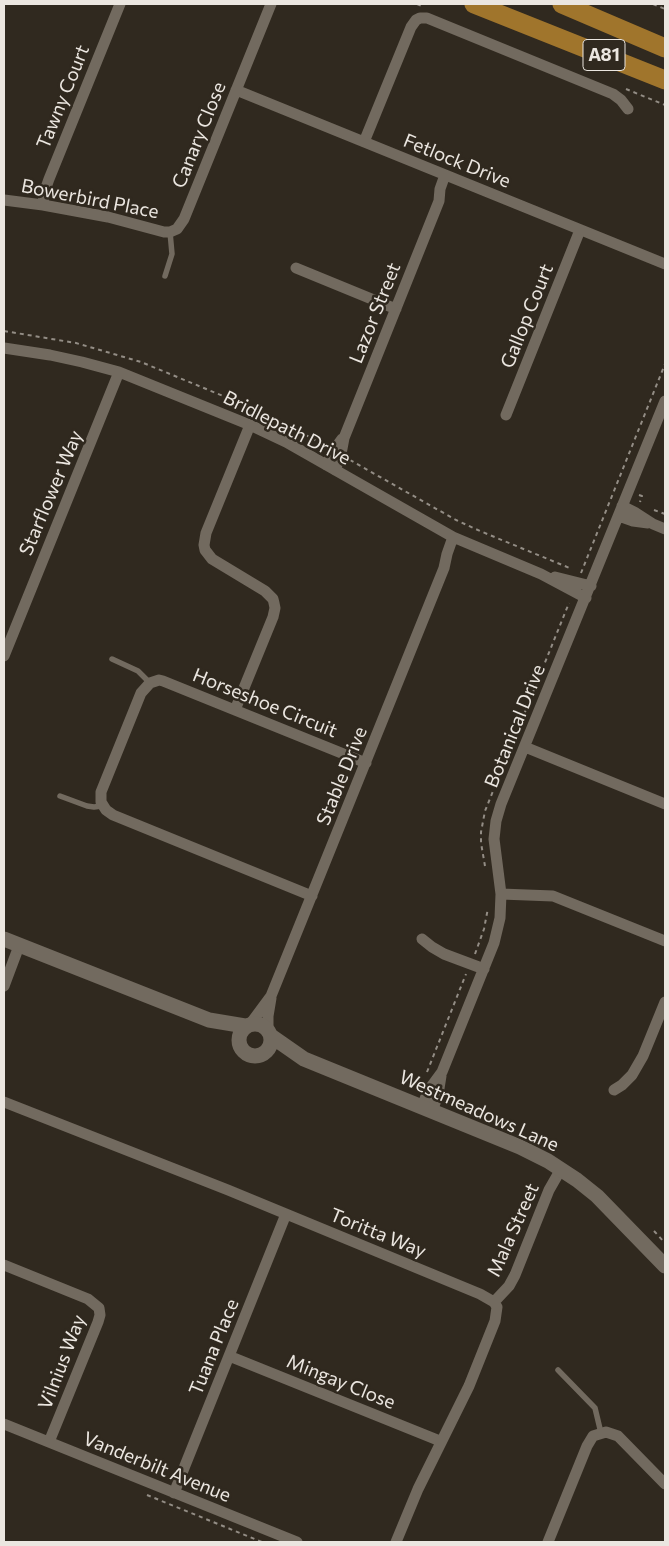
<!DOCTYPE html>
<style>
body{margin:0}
#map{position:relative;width:669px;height:1546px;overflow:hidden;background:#30291f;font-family:Commissioner,sans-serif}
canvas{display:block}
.frame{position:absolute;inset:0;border:5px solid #ebe6e0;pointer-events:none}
</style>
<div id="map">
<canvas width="669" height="1546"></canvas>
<div class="frame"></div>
</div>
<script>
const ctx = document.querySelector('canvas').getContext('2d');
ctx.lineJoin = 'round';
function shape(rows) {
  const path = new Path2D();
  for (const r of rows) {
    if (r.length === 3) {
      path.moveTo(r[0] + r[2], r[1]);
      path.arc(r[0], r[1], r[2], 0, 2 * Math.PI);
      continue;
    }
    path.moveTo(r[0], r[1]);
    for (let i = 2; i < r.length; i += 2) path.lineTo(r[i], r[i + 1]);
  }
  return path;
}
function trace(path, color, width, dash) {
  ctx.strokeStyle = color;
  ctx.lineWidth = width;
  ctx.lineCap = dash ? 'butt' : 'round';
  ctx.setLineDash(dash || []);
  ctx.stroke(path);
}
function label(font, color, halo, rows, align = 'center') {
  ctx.font = font + ' Commissioner,sans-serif';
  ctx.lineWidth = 5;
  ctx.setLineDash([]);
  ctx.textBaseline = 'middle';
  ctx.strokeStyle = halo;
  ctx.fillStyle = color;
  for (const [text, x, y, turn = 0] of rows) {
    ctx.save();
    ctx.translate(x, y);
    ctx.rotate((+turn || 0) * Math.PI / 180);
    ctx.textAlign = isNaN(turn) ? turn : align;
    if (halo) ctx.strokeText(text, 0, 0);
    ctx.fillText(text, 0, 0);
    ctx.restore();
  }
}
const path = shape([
 [417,4,422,6],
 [653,4,665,9],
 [626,89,665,105],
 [4,331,76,343,141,362,269,415,324,445],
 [350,460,456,520,480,531,572,569],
 [639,495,642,496,640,502],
 [654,510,665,514],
 [581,573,665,364],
 [485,866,481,843,481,832,485,811,569,603],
 [475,954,484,929,488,908],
 [427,1072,466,974],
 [654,1231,665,1243],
 [147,1495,262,1542]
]);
const service = shape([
 [165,276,172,254,170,232],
 [112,659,138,671,150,683],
 [60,796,87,806,94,807,102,806],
 [558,1370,595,1408,601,1433]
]);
const minor = shape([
 [236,90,665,264],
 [364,142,411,27,416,20,420,18,427,18,613,94,621,100,628,109],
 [4,200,43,205,108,217,164,232,170,232,177,229,184,219,271,4],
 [43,205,44,193,49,179,120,4],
 [296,268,396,309],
 [4,348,50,355,82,362,119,372,250,425,286,442,453,537,541,574,586,598],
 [506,415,580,230],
 [326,465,334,450,342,439],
 [335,470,341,454,344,438,439,201,440,189,445,175],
 [622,506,636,513,653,524,665,529],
 [619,516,633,521,648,523],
 [555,577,591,586],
 [4,656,119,372],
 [235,710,273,617,275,608,274,603,273,599,265,591,212,559,205,550,204,545,206,533,250,425],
 [525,747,665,804],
 [501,894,553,896,665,941],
 [312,896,113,815,106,810,101,802,101,792,141,693,150,683,159,680,163,681,366,763],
 [422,939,432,947,444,954,484,969],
 [4,986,19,946],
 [251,1023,271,996,444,568,447,554,453,537],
 [268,1030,268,1016,271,998],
 [614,1090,622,1085,632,1075,643,1056,665,1002],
 [4,1102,228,1190,480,1294,494,1302,497,1307,495,1321,469,1386,418,1489,396,1542],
 [422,1107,428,1091,442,1072,494,943,500,918,501,894,494,839,496,821,501,804,665,401],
 [432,1111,438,1095,441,1076],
 [4,1265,88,1299,99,1308,100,1315,98,1322,49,1442],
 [494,1302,509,1286,515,1275,549,1190,561,1169],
 [229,1356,440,1441],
 [4,1424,297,1542],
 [174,1493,286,1214],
 [548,1542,587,1446,593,1436,606,1432,618,1436,665,1484]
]);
const tertiary = shape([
 [4,939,209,1020,245,1026],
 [255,1040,16],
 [271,1036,304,1059,520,1147,548,1161,577,1180,597,1196,665,1266]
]);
const trunk = shape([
 [474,4,665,80],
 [562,4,665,48]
]);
const shields = [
 [604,55,42]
];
const shieldNames = [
 ["A81",604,55]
];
const streetNames = [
 ["Tawny Court",63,97,-68],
 ["Canary Close",199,135,-68],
 ["Fetlock Drive",457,161,22],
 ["Bowerbird Place",90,199,11],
 ["Lazor Street",375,313,-68],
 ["Gallop Court",527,316,-68],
 ["Bridlepath Drive",287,428,27],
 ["Starflower Way",51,493,-67],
 ["Horseshoe Circuit",265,703,22],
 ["Botanical Drive",515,726,-68],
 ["Stable Drive",342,776,-68],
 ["Westmeadows Lane",479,1111,24],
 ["Mala Street",513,1230,-66],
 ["Toritta Way",378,1233,22],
 ["Tuana Place",214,1347,-68],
 ["Vilnius Way",62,1362,-69],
 ["Mingay Close",341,1382,22],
 ["Vanderbilt Avenue",157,1467,22]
];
trace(path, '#938d85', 2, [4, 4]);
trace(service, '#726a5f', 5.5);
trace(minor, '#726a5f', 11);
trace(tertiary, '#726a5f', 15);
trace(trunk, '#a0752c', 19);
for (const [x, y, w] of shields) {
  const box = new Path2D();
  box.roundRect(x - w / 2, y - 15.5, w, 31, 4);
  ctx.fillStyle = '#30291f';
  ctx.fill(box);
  trace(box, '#ebe6e0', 1);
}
label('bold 18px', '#ebe6e0', null, shieldNames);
label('19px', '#ebe6e0', '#30291f', streetNames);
</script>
